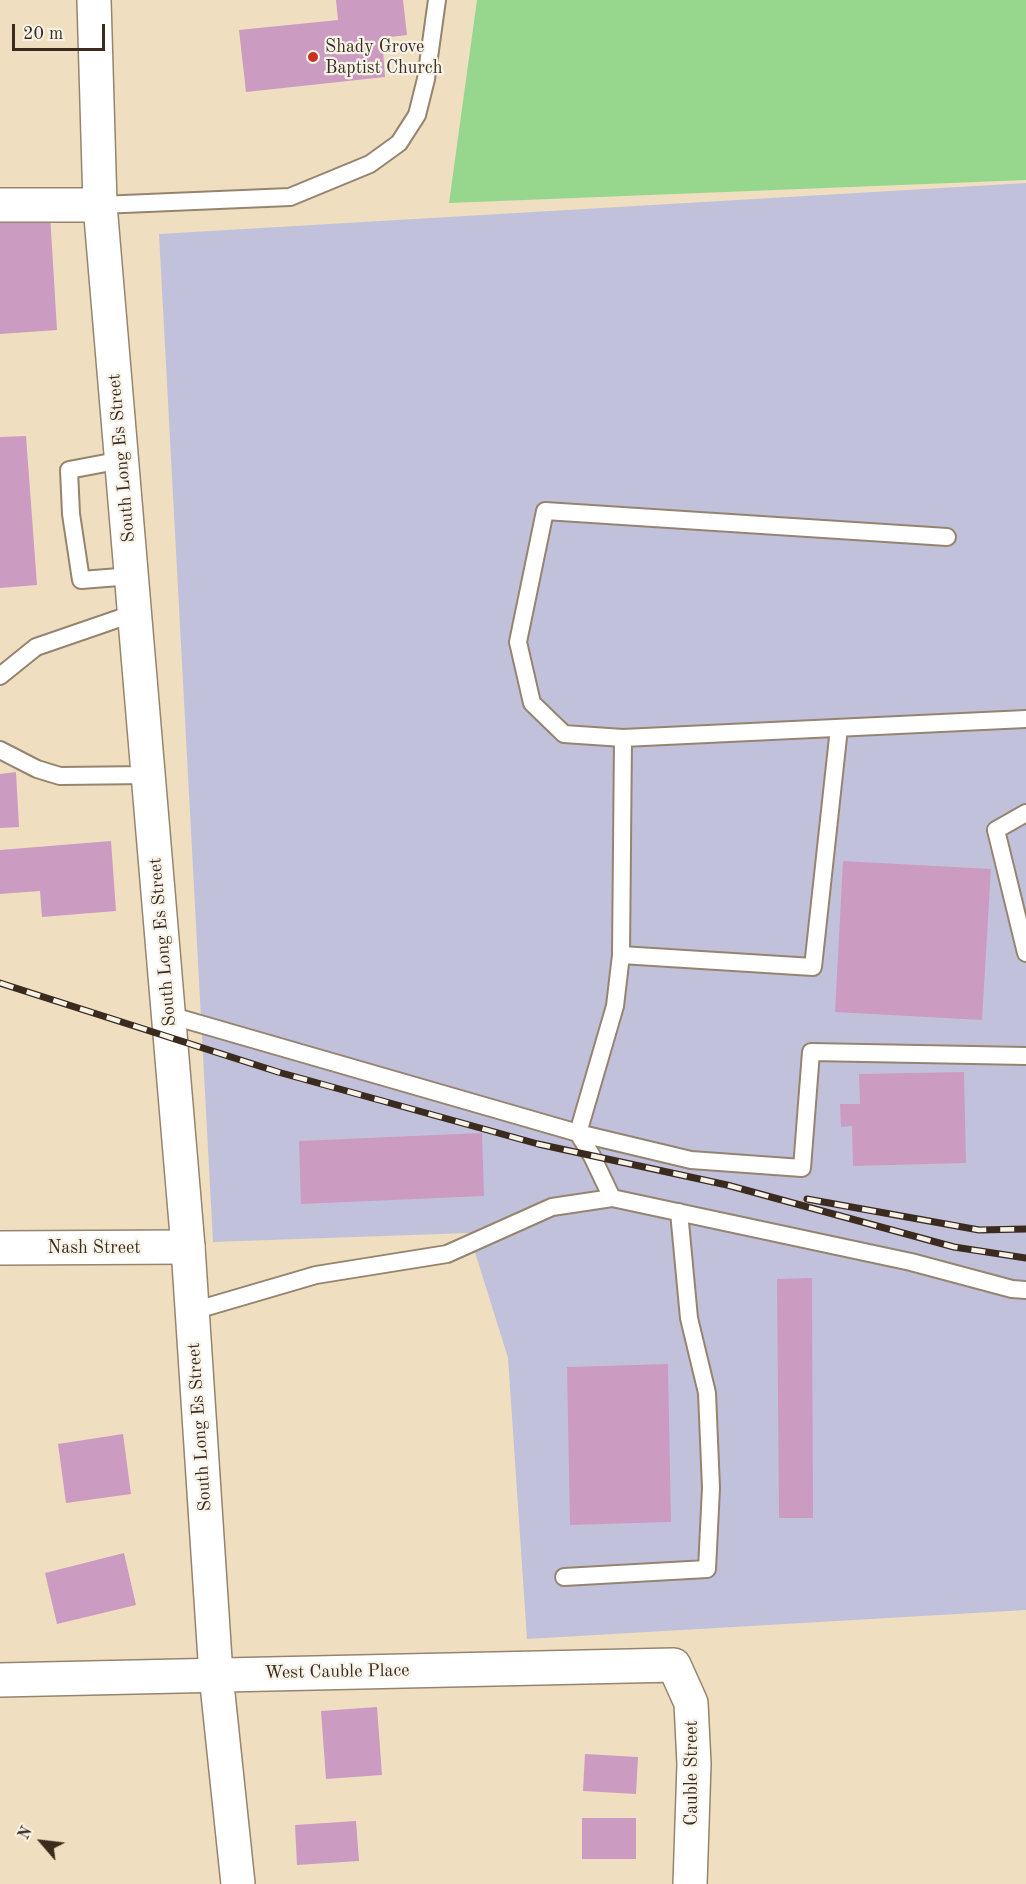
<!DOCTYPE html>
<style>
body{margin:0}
#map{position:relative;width:1026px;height:1884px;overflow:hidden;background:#efdfc0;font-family:"Old Standard TT",serif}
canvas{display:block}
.north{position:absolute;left:12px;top:1812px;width:60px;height:60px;-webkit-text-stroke:4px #f7f3e8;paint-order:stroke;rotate:298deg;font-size:16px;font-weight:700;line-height:24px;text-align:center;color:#3b2a1e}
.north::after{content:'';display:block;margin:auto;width:21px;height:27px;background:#3b2a1e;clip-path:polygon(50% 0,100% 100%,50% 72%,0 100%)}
.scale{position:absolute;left:12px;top:24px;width:93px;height:27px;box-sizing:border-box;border:3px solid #3b2a1e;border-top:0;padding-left:8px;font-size:18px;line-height:21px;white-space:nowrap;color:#3b2a1e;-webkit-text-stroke:4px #f7f3e8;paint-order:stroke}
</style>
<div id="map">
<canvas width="1026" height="1884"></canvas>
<div class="north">N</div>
<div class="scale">20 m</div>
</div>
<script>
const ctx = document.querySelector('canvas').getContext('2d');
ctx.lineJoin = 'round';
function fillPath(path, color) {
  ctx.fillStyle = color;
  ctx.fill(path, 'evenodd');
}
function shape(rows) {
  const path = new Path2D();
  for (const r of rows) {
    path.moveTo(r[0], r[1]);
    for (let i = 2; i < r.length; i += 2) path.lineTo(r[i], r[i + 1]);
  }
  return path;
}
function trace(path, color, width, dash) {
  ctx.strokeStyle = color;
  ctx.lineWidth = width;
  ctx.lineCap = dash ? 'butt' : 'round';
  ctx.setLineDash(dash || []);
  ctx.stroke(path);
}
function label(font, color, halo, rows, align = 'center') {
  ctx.font = font + ' "Old Standard TT",serif';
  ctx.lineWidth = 4.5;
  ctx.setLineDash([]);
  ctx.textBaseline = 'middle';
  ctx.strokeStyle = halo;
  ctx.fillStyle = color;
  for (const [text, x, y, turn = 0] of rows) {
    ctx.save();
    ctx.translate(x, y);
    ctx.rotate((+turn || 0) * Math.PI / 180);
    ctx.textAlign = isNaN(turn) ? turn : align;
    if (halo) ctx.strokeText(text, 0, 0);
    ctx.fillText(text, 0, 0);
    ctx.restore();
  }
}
const industrial = shape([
 [1026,183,1026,1610,527,1639,508,1358,469,1233,213,1242,159,234]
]);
const green = shape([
 [477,0,1026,0,1026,180,449,203]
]);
const building = shape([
 [336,0,403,0,407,35,382,38,385,77,246,92,239,30,338,20],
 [50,214,57,330,0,334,0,218],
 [26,436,37,585,0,588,0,437],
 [16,772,19,827,0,828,0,774],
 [111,841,116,911,42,917,40,891,0,894,0,850],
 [843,861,991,869,982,1020,835,1012],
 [964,1072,966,1163,853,1166,852,1126,841,1127,840,1104,860,1104,859,1074],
 [482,1133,484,1196,301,1204,299,1141],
 [812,1278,813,1518,779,1518,777,1279],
 [668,1364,671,1522,570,1525,567,1367],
 [123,1434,131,1494,66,1503,58,1444],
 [124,1553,136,1605,57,1624,45,1573],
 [377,1707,382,1775,326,1779,321,1711],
 [585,1754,638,1757,636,1794,583,1791],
 [582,1818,636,1818,636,1859,582,1859],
 [356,1821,359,1861,297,1865,295,1825]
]);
const lane = shape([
 [100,205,290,197,370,164,399,143,417,115,426,79,437,0],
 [122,460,69,470,71,514,81,580,132,576],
 [0,676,36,647,135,613],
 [1026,719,623,738,621,955,615,1006,578,1133,691,1160,802,1168,811,1052,1026,1056],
 [623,738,564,734,532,703,518,642,545,511,947,537],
 [0,750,37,769,60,776,148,775],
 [1026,813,996,830,1026,953],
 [621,955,813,967,839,728],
 [169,1015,578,1133,592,1156,612,1198],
 [193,1311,316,1275,447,1254,552,1207,612,1198,911,1262,1012,1289,1026,1290],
 [564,1577,707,1569,711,1488,707,1393,689,1318,679,1212]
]);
const street = shape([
 [0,205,100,205],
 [0,1248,188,1247],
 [0,1680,674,1665,691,1703,694,1764,690,1884]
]);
const secondary = shape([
 [94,0,100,205,188,1247,216,1675,238,1884]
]);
const rail = shape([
 [0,983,278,1072,538,1144,727,1185,954,1247,1026,1258],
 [807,1199,979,1230,1026,1229]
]);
const markers = [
 [313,57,6,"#c8321e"]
];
const poiNames = [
 ["Shady Grove",325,47],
 ["Baptist Church",325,68]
];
const streetNames = [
 ["South Long Es Street",122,458,-95],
 ["South Long Es Street",163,942,-95],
 ["Nash Street",94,1248],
 ["South Long Es Street",200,1427,-94],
 ["West Cauble Place",337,1672,-1],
 ["Cauble Street",692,1773,-90]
];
fillPath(industrial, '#c2c1dc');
fillPath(green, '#96d78d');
fillPath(building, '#cc9bc1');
trace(lane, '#95846f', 20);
trace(street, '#95846f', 36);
trace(secondary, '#95846f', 36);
trace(lane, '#fff', 16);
trace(street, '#fff', 33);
trace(secondary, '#fff', 33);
trace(rail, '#3b2a1e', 7);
trace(rail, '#f7f3e8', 4.5, [14]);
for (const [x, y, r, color] of markers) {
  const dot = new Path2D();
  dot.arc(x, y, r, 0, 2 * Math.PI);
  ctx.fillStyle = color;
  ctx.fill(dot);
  trace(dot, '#f7f3e8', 2);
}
label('18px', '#3b2a1e', '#f7f3e8', poiNames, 'left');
label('18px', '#3b2a1e', '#f7f3e8', streetNames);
</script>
